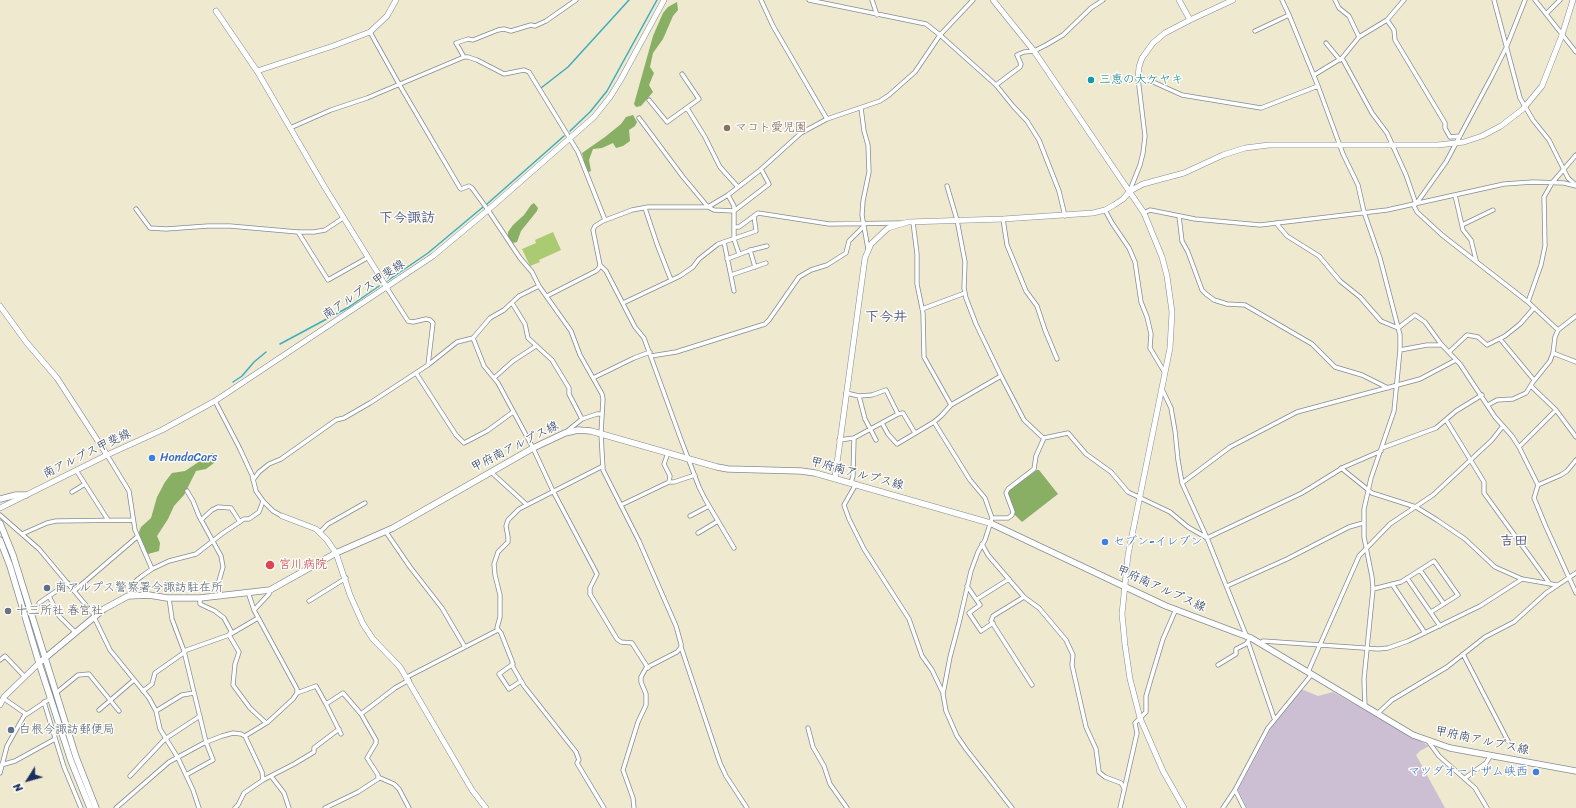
<!DOCTYPE html>
<meta charset="utf-8">
<style>
body{margin:0}
#map{position:relative;width:1576px;height:808px;overflow:hidden;background:#eee9cf;font-family:Sriracha,sans-serif}
canvas{display:block}
.north{position:absolute;left:8px;top:760px;width:40px;height:40px;-webkit-text-stroke:3px #fdfcf7;paint-order:stroke;rotate:233deg;font-size:11px;font-weight:700;line-height:16px;text-align:center;color:#1b2f5e}
.north::after{content:'';display:block;margin:auto;width:14px;height:18px;background:#1b2f5e;clip-path:polygon(50% 0,100% 100%,50% 72%,0 100%)}
</style>
<div id="map">
<canvas width="1576" height="808"></canvas>
<div class="north">N</div>
</div>
<script>
const ctx = document.querySelector('canvas').getContext('2d');
ctx.lineJoin = 'round';
function fillPath(path, color) {
  ctx.fillStyle = color;
  ctx.fill(path, 'evenodd');
}
function shape(rows) {
  const path = new Path2D();
  for (const r of rows) {
    path.moveTo(r[0], r[1]);
    for (let i = 2; i < r.length; i += 2) path.lineTo(r[i], r[i + 1]);
  }
  return path;
}
function trace(path, color, width, dash) {
  ctx.strokeStyle = color;
  ctx.lineWidth = width;
  ctx.lineCap = dash ? 'butt' : 'round';
  ctx.setLineDash(dash || []);
  ctx.stroke(path);
}
function label(font, color, halo, rows, align = 'center') {
  ctx.font = font + ' Sriracha,"Klee One",sans-serif';
  ctx.lineWidth = 3;
  ctx.setLineDash([]);
  ctx.textBaseline = 'middle';
  ctx.strokeStyle = halo;
  ctx.fillStyle = color;
  for (const [text, x, y, turn = 0] of rows) {
    ctx.save();
    ctx.translate(x, y);
    ctx.rotate((+turn || 0) * Math.PI / 180);
    ctx.textAlign = isNaN(turn) ? turn : align;
    if (halo) ctx.strokeText(text, 0, 0);
    ctx.fillText(text, 0, 0);
    ctx.restore();
  }
}
const industrial = shape([
 [1301,689,1318,696,1333,692,1429,746,1420,751,1416,755,1445,808,1247,808,1238,790,1275,721]
]);
const green = shape([
 [553,232,561,250,539,260,540,262,530,266,522,249,536,243,535,240]
]);
const forest = shape([
 [677,2,678,10,673,16,663,39,653,53,650,67,654,73,649,85,653,92,641,106,636,107,634,104,653,36,663,13,668,7],
 [633,115,637,122,635,126,629,130,630,141,623,146,616,148,613,143,602,148,593,149,589,160,591,171,589,172,586,170,582,153,605,137,621,124,626,117],
 [534,203,538,208,537,211,521,231,517,242,513,243,508,237,508,232,513,225,524,215,531,205],
 [212,453,216,455,214,463,206,469,196,471,184,495,174,506,168,519,157,536,160,543,159,551,148,554,140,540,139,532,141,527,151,518,157,497,165,482,172,473,185,471],
 [1037,470,1039,470,1058,494,1022,522,1014,514,1007,495,1010,489]
]);
const stream = shape([
 [541,88,568,67,629,0],
 [570,131,590,112,607,91,657,0],
 [487,204,564,136],
 [387,281,428,253,483,207],
 [280,344,349,307,379,286],
 [233,382,242,376,254,362,266,352]
]);
const street = shape([
 [761,0,773,26,827,119],
 [809,0,926,24,940,35,996,85,1013,106,1027,121,1039,140,1059,191,1065,216],
 [872,0,877,15],
 [1282,0,1289,15,1318,86,1343,154,1358,185,1364,212,1380,258,1400,335,1400,350,1394,411,1371,478,1364,509,1364,537,1372,577,1373,589,1364,679,1365,707],
 [1335,0,1339,8,1349,16,1359,37],
 [1494,0,1520,98,1533,120,1549,140,1568,178,1576,185],
 [1535,0,1576,52],
 [1546,14,1560,0],
 [1387,20,1394,30,1395,40,1445,123,1445,128,1450,137,1460,136],
 [1255,31,1289,15],
 [370,32,399,84,460,188,461,189,469,186,472,188,488,210,520,258,532,272,539,286,571,331,580,355,602,394,603,399,601,433,603,470,639,541,676,626,681,644,681,647,677,652,646,668,641,677,641,682,646,694,646,705,638,722,623,770,633,798,634,808],
 [1326,43,1340,60],
 [464,57,456,43,468,39,473,40,498,30,504,29,511,31,531,25,535,26,546,21,576,0],
 [1342,58,1372,113,1387,133,1406,175,1416,204],
 [1314,75,1342,58,1359,37,1387,20,1404,0],
 [996,85,1020,67,1021,64,1017,55,1024,52,1034,51,1046,45,1063,35,1091,8,1103,0],
 [649,100,667,122,699,99,682,74],
 [687,108,705,137,720,167,738,187],
 [861,108,864,131,868,145,869,172,863,201,862,215,868,249],
 [639,118,683,177,708,207,714,210,734,211,769,184,761,169],
 [290,128,331,110,367,98,464,57,468,57,477,60,504,74,524,70,529,72,578,152,605,220],
 [947,186,957,220,965,262,964,288,966,298,976,324,1001,376,1024,420,1042,437,1044,438,1068,433,1086,454,1111,472,1128,492,1170,512,1188,527,1207,538,1302,493,1344,467,1381,451],
 [1130,190,1140,165,1143,153,1145,136,1138,78,1151,81,1182,95,1261,108,1318,86],
 [728,195,734,206,734,239,739,254],
 [1455,195,1463,230,1471,240,1476,260],
 [1413,204,1417,212,1442,235,1528,302,1558,330],
 [1416,204,1446,162,1492,76,1506,48,1525,0],
 [645,208,657,244,671,280],
 [136,209,150,228,166,229,208,226,230,226,298,232,314,232,325,230,343,218],
 [1105,210,1112,223,1129,248,1135,262,1141,302,1147,317,1151,334,1150,348,1165,373],
 [1144,213,1150,210,1195,219,1260,225,1387,210,1504,184,1533,182,1564,183,1576,186],
 [1179,216,1182,241,1188,252,1202,290,1206,294,1214,300,1227,304,1245,305,1312,344,1335,367,1362,375,1388,388],
 [1003,219,1007,245,1026,291,1037,306,1045,330,1057,359],
 [913,222,917,254,917,284,923,313,924,357,951,405],
 [1276,223,1287,236,1319,256,1340,281,1360,297,1381,321,1398,328,1415,315,1425,322,1441,344,1460,364,1495,417,1512,436,1519,447,1538,485],
 [1462,225,1493,210],
 [734,227,739,227,758,213,829,224,901,223],
 [298,232,328,280,367,258],
 [724,242,734,291],
 [750,250,755,267],
 [727,259,751,250,767,246],
 [600,265,606,271,635,327,644,338,680,437,699,487,705,499,734,548],
 [731,275,766,263],
 [387,288,408,321,413,322,426,319,430,320,433,323,428,365],
 [547,296,596,271,599,268,600,265,593,230,595,226,603,221,632,210,648,207,708,207,728,195,759,171,801,133,827,119,880,101,889,95,915,72,940,35,973,0],
 [1528,302,1541,265,1545,246,1544,197,1552,183,1576,155],
 [512,303,525,324,528,338,552,360,569,388,569,394,582,419],
 [623,303,680,276,693,267,699,259,718,244,756,231,754,216],
 [922,309,965,293],
 [473,338,484,366,498,383,533,448,553,491,597,574,590,588,590,594,617,639,621,642,632,643,648,668],
 [1500,339,1534,380],
 [1400,350,1427,345,1442,345],
 [1449,352,1467,335,1478,337,1487,345,1505,336,1520,324,1534,308],
 [1553,353,1576,362],
 [651,356,676,352,765,324,769,320,799,277,811,270,827,265,846,253,849,241,864,226],
 [416,373,456,435,464,443,487,431,513,412],
 [494,378,513,361,536,346],
 [593,378,634,358,650,352],
 [1531,386,1556,410,1576,437],
 [1162,389,1171,408,1175,431,1178,460,1182,483,1207,538,1246,635],
 [846,393,859,396,872,395,886,390,898,414],
 [859,396,865,419,876,440],
 [215,401,240,449,252,475,256,491,263,501,273,511,282,516],
 [1488,405,1497,400,1513,399,1526,393,1533,382,1550,361,1553,353,1555,337,1558,330,1576,316],
 [1446,420,1484,482,1484,493,1550,584],
 [934,422,970,480,985,498,992,518],
 [882,423,888,434,897,444,934,422,941,416,951,405,1001,376],
 [566,432,582,419,597,414,602,414],
 [839,440,854,438,898,414,903,413,915,433],
 [1519,447,1556,410],
 [1382,448,1436,428,1456,411,1482,395],
 [668,453,664,464,670,476,669,482],
 [107,455,129,491,135,530,152,569],
 [1576,460,1567,471,1561,475,1538,485,1534,498,1546,527,1576,593],
 [603,466,519,509,508,520,506,526,508,537,508,542,498,552,494,564,495,575,500,595,500,617,497,628,501,633,512,661,513,667,524,686,576,752,579,760,577,763,604,808],
 [1341,468,1372,493,1416,507,1437,520,1465,539,1495,567,1522,579,1557,585],
 [76,470,108,520],
 [491,472,526,504],
 [253,480,259,472,269,464,281,459,336,420,344,418,370,403,428,365,457,342,473,338,490,318,504,310,519,296,539,286],
 [851,483,853,476,854,438],
 [1182,483,1230,447,1297,412,1420,379,1456,360],
 [856,484,844,505,849,519,864,549,909,619,922,656,932,670,943,693],
 [187,491,193,501,199,516,221,556,223,567,219,581,220,596],
 [72,492,85,484],
 [621,505,669,482,674,482,695,475],
 [0,515,39,549,95,616],
 [690,516,709,506],
 [201,520,212,510,218,507,231,508,240,522],
 [320,532,328,524,365,503],
 [386,532,410,567,442,608,465,647],
 [698,533,718,521],
 [22,534,47,523,56,521,133,520],
 [982,544,988,555,1024,597,1039,608,1066,640,1073,655,1072,665,1086,727,1096,749,1099,772,1105,777,1121,783,1124,788],
 [1420,570,1444,604],
 [1407,578,1440,626],
 [1392,584,1425,633],
 [967,586,980,605,969,613,981,631,993,623],
 [1227,586,1287,559,1349,527,1363,523],
 [1373,589,1401,582,1434,561,1458,595,1431,612],
 [74,591,137,537],
 [49,596,59,616,75,632],
 [130,596,132,584,142,576,152,569,169,561,196,554,223,533,244,519,249,519,259,512,263,501],
 [1024,597,993,616,991,621,1032,685],
 [169,598,172,619,184,651,206,742,213,760,186,775],
 [200,598,200,604,215,611,224,618,231,631,229,635,239,652,235,664,233,685,250,708,266,723],
 [977,599,1009,579],
 [309,601,346,578],
 [39,603,68,583],
 [254,610,269,594,270,590],
 [94,617,110,650,149,698,156,711,160,729,178,758,193,790,199,808],
 [1248,642,1274,718],
 [1261,643,1263,641,1378,649,1388,648,1408,641,1480,606,1522,579],
 [681,647,720,763,726,776,747,808],
 [184,651,229,635,258,618],
 [1463,654,1508,741],
 [0,660,5,656,25,677],
 [513,664,499,674,509,689,521,681],
 [1218,665,1236,654,1236,649,1246,644,1249,640],
 [1308,672,1359,556,1390,524,1433,495,1492,440,1503,426],
 [407,677,498,630],
 [143,691,152,684,155,673,185,652],
 [56,693,78,675,89,674,119,711],
 [297,693,316,686,326,704,343,693,361,714,376,740,376,743,367,758,378,775,378,779,358,792,325,808],
 [3,698,26,714],
 [44,702,64,767,81,808],
 [326,704,341,734],
 [99,710,134,680],
 [156,711,182,695,194,693],
 [361,714,395,688,409,680],
 [1377,714,1392,700,1447,667,1485,637,1514,622,1546,593,1576,573],
 [808,728,813,747,824,766,830,784,847,808],
 [245,736,262,772,263,780],
 [1428,741,1439,756,1475,788,1487,808],
 [1,765,15,761,55,739],
 [0,773,7,746,24,716,51,698],
 [130,776,165,739,200,716],
 [271,776,284,793,289,808],
 [378,777,394,784,399,789,409,808],
 [1465,778,1486,763,1491,755],
 [1235,790,1244,808],
 [116,808,169,762,204,743,222,736,233,733,241,734,245,736,268,722,293,699,297,693,297,689,254,610,248,592],
 [235,808,238,805,244,793,263,780,294,764,314,752,314,748,339,729],
 [1012,808,966,749,957,736,946,711,943,694,950,657,959,623,971,571,978,552,985,540,992,518,1008,518,1012,515,1013,512,1006,493,1008,489,1034,469,1036,456,1044,438],
 [1120,808,1137,733,1135,723,1146,712,1146,696,1153,672,1163,639,1176,609],
 [1223,808,1235,790,1268,728,1312,674]
]);
const secondary = shape([
 [993,0,1034,51,1144,213,1162,257,1167,276,1172,312,1170,348,1128,555,1122,614,1125,645,1130,679,1140,718,1163,771,1184,808],
 [1179,0,1190,20],
 [216,11,257,71,324,186,387,288],
 [257,71,333,46,370,32,387,16,396,0],
 [1138,78,1139,67,1142,58,1153,43,1165,33,1190,20,1233,0],
 [0,306,27,343,57,378,107,455],
 [835,478,865,258,871,244,888,228,908,222,1003,219,1093,213,1105,210,1114,205,1123,199,1130,191,1143,184,1184,173,1223,155,1245,148,1269,145,1438,145,1464,142,1482,136,1501,126,1523,109,1542,86,1562,35,1573,0],
 [0,508,107,455,162,430,215,401,433,256,488,210,594,117,610,97,620,81,664,0],
 [282,516,316,529,327,540,336,553,350,595,363,624,373,639,400,667,472,790,486,808],
 [0,705,4,697,39,663]
]);
const primary = shape([
 [0,499,16,495,26,495],
 [0,523,13,555,76,757,96,808],
 [0,540,10,566,39,663,71,761,90,808],
 [39,663,104,609,128,596,149,595,167,598,200,598,270,590,336,553,393,528,533,448,565,433,578,430,591,431,717,467,728,469,801,471,815,473,990,523,1166,606,1251,638,1413,735,1450,748,1576,771]
]);
const markers = [
 [1091,80,4,"#0f9aa8"],
 [727,128,4,"#8d6e63"],
 [152,458,4,"#3f7fe0"],
 [1105,542,4,"#3f7fe0"],
 [270,565,5,"#e0444e"],
 [47,588,4,"#5c6f8a"],
 [8,611,4,"#6b7280"],
 [11,730,4,"#5c6f8a"],
 [1536,772,4,"#3f7fe0"]
];
const cultureNames = [
 ["三恵の大ケヤキ",1099,80]
];
const educationNames = [
 ["マコト愛児園",735,128]
];
const streetNames = [
 ["南アルプス甲斐線",364,290,-34],
 ["甲府南アルプス線",515,447,-27],
 ["南アルプス甲斐線",87,454,-26],
 ["甲府南アルプス線",857,474,15],
 ["甲府南アルプス線",1161,589,24],
 ["甲府南アルプス線",1482,741,12]
];
const shopNames = [
 ["HondaCars",160,458],
 ["セブン-イレブン",1113,542],
 ["マツダオートザム峡西",1528,772,"right"]
];
const healthNames = [
 ["宮川病院",279,565]
];
const serviceNames = [
 ["南アルプス警察署今諏訪駐在所",55,588],
 ["白根今諏訪郵便局",19,730]
];
const worshipNames = [
 ["十三所社 春宮社",16,611]
];
const quarterNames = [
 ["下今諏訪",407,218],
 ["下今井",886,317],
 ["吉田",1514,541]
];
fillPath(industrial, '#ccbfd4');
fillPath(green, '#abcb72');
fillPath(forest, '#88af64');
trace(stream, '#3fadbd', 1.5);
trace(street, '#848c96', 5);
trace(secondary, '#848c96', 6);
trace(primary, '#848c96', 7);
trace(street, '#fff', 3.5);
trace(secondary, '#fff', 5);
trace(primary, '#fff', 5.5);
for (const [x, y, r, color] of markers) {
  const dot = new Path2D();
  dot.arc(x, y, r, 0, 2 * Math.PI);
  ctx.fillStyle = color;
  ctx.fill(dot);
  trace(dot, '#fdfcf7', 1.5);
}
label('12px', '#0d838f', '#fdfcf7', cultureNames, 'left');
label('12px', '#785e54', '#fdfcf7', educationNames, 'left');
label('12px', '#1b2f5e', '#fdfcf7', streetNames);
label('12px', '#366cbe', '#fdfcf7', shopNames, 'left');
label('12px', '#be3a42', '#fdfcf7', healthNames, 'left');
label('12px', '#4e5e75', '#fdfcf7', serviceNames, 'left');
label('12px', '#5b616d', '#fdfcf7', worshipNames, 'left');
label('bold 14px', '#4f5a87', '#fdfcf7', quarterNames);
</script>
